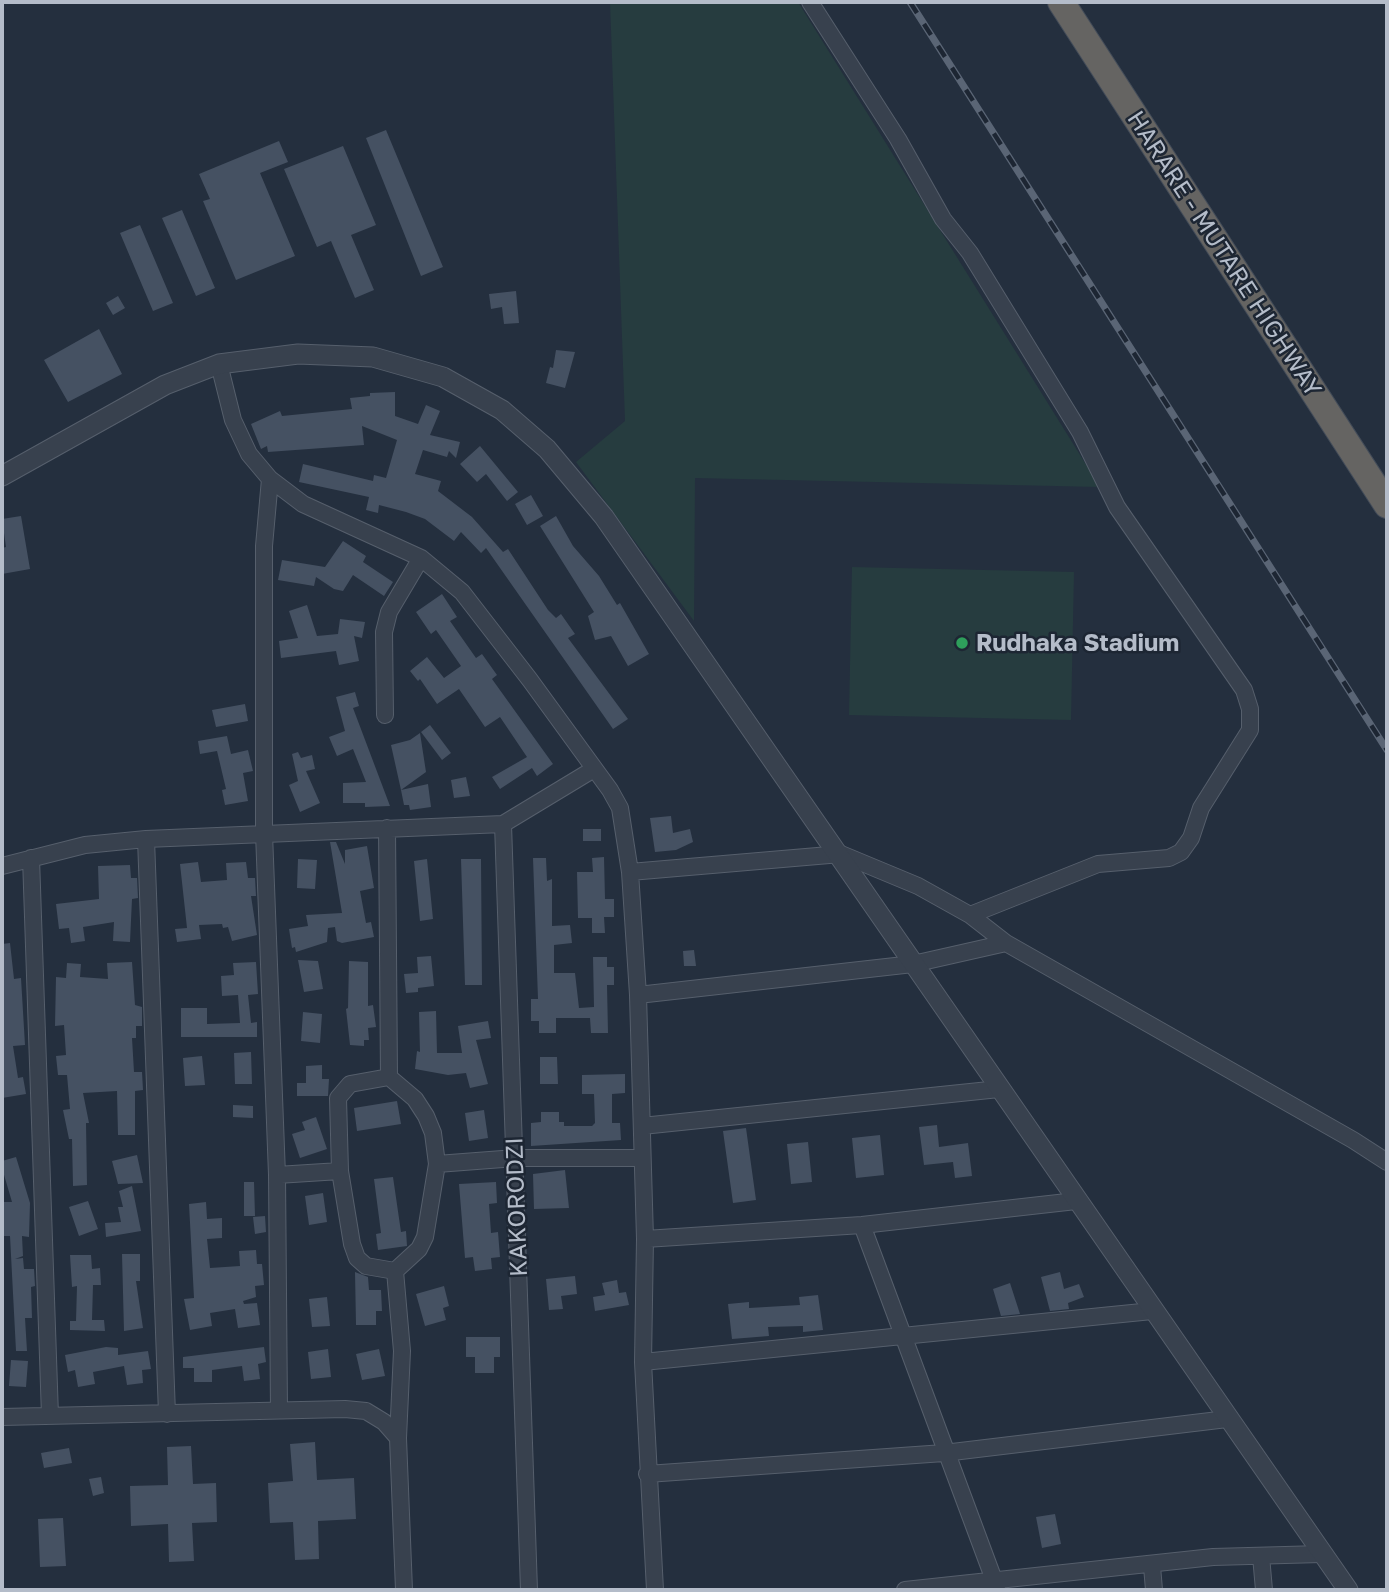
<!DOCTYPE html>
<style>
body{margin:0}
#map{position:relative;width:1389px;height:1592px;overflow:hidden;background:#242f3e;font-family:"Golos Text",sans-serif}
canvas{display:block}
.frame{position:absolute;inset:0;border:4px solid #b4bcc9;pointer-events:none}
</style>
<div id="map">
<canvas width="1389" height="1592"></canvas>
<div class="frame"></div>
</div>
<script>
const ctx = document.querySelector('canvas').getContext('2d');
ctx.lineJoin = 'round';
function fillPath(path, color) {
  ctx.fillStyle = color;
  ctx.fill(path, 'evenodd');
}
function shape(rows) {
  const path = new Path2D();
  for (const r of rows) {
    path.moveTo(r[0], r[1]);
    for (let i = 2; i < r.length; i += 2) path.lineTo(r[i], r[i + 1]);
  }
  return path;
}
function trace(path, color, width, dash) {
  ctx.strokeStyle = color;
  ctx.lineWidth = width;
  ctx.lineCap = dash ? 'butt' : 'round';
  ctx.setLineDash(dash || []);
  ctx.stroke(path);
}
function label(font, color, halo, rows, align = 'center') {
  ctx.font = font + ' "Golos Text",sans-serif';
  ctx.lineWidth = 5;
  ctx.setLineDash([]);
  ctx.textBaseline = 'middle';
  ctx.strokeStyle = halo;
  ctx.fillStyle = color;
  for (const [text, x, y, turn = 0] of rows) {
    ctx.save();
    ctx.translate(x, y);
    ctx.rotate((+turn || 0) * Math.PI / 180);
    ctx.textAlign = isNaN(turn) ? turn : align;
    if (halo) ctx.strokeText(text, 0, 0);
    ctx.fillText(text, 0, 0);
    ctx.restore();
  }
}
const green = shape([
 [610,2,798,2,1100,487,695,478,694,621,576,462,625,421],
 [852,567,1074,572,1071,720,849,715]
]);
const building = shape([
 [386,130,443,267,421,276,366,138],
 [279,141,288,162,260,173,295,256,236,280,203,201,210,199,199,174],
 [343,146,376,225,351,235,374,290,355,298,331,241,317,247,284,169],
 [182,210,215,288,196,296,162,218],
 [140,225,173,303,153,311,120,233],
 [516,291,519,323,504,324,502,307,491,309,489,294],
 [118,296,125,308,113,315,106,303],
 [99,329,122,374,68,402,44,360],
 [556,350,575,352,565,388,546,383,550,367,553,368],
 [395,392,395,416,418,424,426,405,440,411,430,435,460,442,456,458,449,451,447,457,423,450,415,474,441,481,438,491,472,517,503,552,508,549,548,610,556,618,561,614,575,634,568,638,628,719,613,729,486,548,481,553,461,532,454,541,425,519,406,512,379,505,378,513,366,510,369,497,299,482,303,464,373,481,374,475,386,478,397,440,362,426,364,445,268,452,267,446,261,449,251,424,280,411,282,416,352,409,350,398,370,396,370,393],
 [480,446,518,492,507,501,486,474,477,482,460,464],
 [531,495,543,516,527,525,515,504],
 [21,516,30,569,2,574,2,548,6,547,2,519],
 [556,516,573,546,599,576,617,605,620,603,649,654,628,666,611,636,595,640,588,616,594,612,540,526],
 [343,541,366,556,363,562,393,582,384,596,353,575,343,591,334,589,316,577,314,586,278,580,282,560,325,567],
 [442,594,457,617,450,621,476,658,482,654,497,675,492,679,553,764,537,776,532,768,500,789,492,777,527,757,500,717,485,727,459,689,437,704,420,679,418,681,410,671,427,657,444,678,461,666,436,630,431,634,416,612],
 [307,605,317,636,338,634,340,619,365,622,362,638,354,636,359,661,339,665,336,651,281,658,279,641,298,638,289,611],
 [355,692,359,706,353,708,390,806,365,807,365,803,343,803,343,783,366,782,353,749,337,756,329,737,345,731,336,697],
 [245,704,248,721,216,727,212,710],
 [430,725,451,753,442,760,421,732],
 [420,733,426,772,401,790,391,745,410,740],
 [227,736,231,754,248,750,253,771,243,773,248,801,225,805,222,790,226,789,217,751,200,754,198,741],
 [298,752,301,758,312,755,315,769,306,771,320,803,300,812,289,785,298,781,292,754],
 [466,777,470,796,454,798,451,780],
 [428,784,431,807,410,810,409,805,404,805,401,790],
 [671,816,673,833,690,829,693,842,676,850,655,852,650,818],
 [583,829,601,829,601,841,583,841],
 [330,842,336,842,345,864,345,850,367,846,374,888,360,891,366,923,371,922,374,937,342,943,337,941,335,927,328,928,327,942,296,952,295,947,292,948,289,929,308,926,306,915,342,913],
 [604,857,605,899,614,899,614,917,604,917,605,933,592,933,592,918,578,918,577,872,593,872,592,858],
 [533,858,546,858,547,881,552,879,552,926,570,925,572,943,554,945,554,973,575,973,579,1008,594,1007,593,957,607,957,607,967,614,967,614,985,607,985,608,1033,591,1033,590,1018,556,1018,556,1033,539,1033,539,1021,531,1021,531,999,538,999],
 [298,859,317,860,315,889,297,888],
 [427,859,433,919,420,921,414,861],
 [461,859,481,859,482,985,465,985],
 [198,862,201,882,227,880,226,863,246,862,248,878,255,878,256,896,251,896,257,935,232,941,228,927,223,928,222,924,199,925,201,939,177,942,175,929,187,928,180,864],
 [130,865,131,878,137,878,138,898,132,899,130,942,113,941,114,922,83,927,85,941,71,943,69,928,59,929,56,904,99,899,98,866],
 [10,943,14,979,21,978,25,1045,13,1046,18,1078,23,1077,26,1094,2,1098,2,944],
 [694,950,696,966,684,966,683,951],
 [431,956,434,986,418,988,418,992,406,993,404,974,418,973,417,957],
 [298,960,318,961,323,989,304,992],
 [349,961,368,962,368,1006,373,1005,376,1027,368,1028,369,1040,364,1040,364,1046,350,1045,346,1009,348,1008],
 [132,962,135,1005,142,1007,142,1026,136,1026,136,1038,132,1038,134,1072,142,1072,143,1090,135,1091,135,1135,118,1135,117,1091,83,1093,89,1123,86,1123,87,1185,73,1186,72,1139,69,1139,63,1110,70,1109,67,1075,58,1075,56,1056,66,1055,64,1025,55,1026,56,977,66,978,67,963,81,964,80,977,108,979,107,963],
 [256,962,258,994,248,995,251,1023,257,1022,257,1037,181,1037,181,1008,207,1008,207,1024,240,1023,238,995,222,996,221,976,234,975,233,963],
 [436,1011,437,1053,462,1053,458,1026,488,1021,491,1038,476,1040,488,1084,470,1088,466,1073,448,1075,415,1069,417,1051,420,1052,419,1012],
 [303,1012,322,1014,320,1043,301,1041],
 [251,1052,252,1084,235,1084,234,1053],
 [202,1056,205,1085,185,1086,183,1058],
 [540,1057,557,1057,558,1084,540,1084],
 [322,1065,322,1079,329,1079,328,1096,297,1096,297,1083,306,1083,306,1066],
 [625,1074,625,1093,612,1094,612,1123,620,1123,621,1140,531,1146,531,1123,541,1122,541,1112,559,1112,559,1122,564,1122,564,1126,592,1126,595,1123,594,1094,582,1094,582,1075],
 [397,1101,401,1124,357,1131,354,1108],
 [233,1105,253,1106,253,1118,233,1117],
 [484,1110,488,1138,469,1141,465,1113],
 [316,1117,327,1149,300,1158,292,1134,305,1130,302,1122],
 [937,1125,939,1147,968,1143,972,1176,955,1178,953,1162,924,1165,919,1127],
 [746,1128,756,1200,733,1203,723,1131],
 [880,1135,884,1175,856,1178,852,1138],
 [808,1142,812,1182,791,1184,787,1144],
 [137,1155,143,1183,118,1184,112,1161],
 [16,1157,30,1203,29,1237,22,1236,23,1256,15,1259,23,1258,24,1269,34,1269,35,1286,31,1287,32,1318,25,1318,27,1351,16,1351,10,1236,4,1236,4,1202,12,1202,2,1168,2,1161],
 [565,1170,569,1208,534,1209,533,1174],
 [393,1177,401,1232,406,1231,407,1246,378,1250,376,1234,381,1233,374,1179],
 [244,1182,254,1182,255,1216,244,1216],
 [496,1182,497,1203,489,1204,491,1233,498,1232,500,1257,491,1258,492,1269,475,1271,473,1257,465,1258,459,1184],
 [132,1186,141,1231,106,1237,105,1223,121,1222,118,1207,123,1207,119,1191],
 [323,1193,327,1222,309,1225,305,1196],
 [88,1201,98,1229,79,1236,69,1207],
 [206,1202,207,1219,222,1218,222,1238,207,1239,210,1268,240,1266,239,1251,256,1250,257,1264,262,1264,264,1285,255,1286,256,1297,243,1301,244,1304,257,1303,260,1325,238,1328,235,1309,210,1313,212,1326,190,1330,184,1299,194,1298,189,1204],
 [265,1216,266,1232,255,1234,253,1217],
 [122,1254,140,1254,140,1281,136,1281,143,1328,124,1331],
 [70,1255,91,1255,92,1269,100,1268,101,1285,93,1285,92,1320,104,1320,105,1331,70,1330,70,1321,76,1321,77,1286,72,1287],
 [355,1272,368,1277,369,1290,381,1290,382,1311,376,1311,376,1325,356,1325],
 [1060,1272,1064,1289,1079,1284,1084,1297,1068,1303,1069,1309,1050,1311,1041,1277],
 [575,1276,577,1294,561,1296,563,1309,549,1310,546,1279],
 [617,1280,619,1293,626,1292,629,1305,595,1311,593,1297,605,1295,602,1283],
 [1010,1283,1020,1314,1001,1316,993,1289],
 [444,1286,449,1306,443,1308,446,1320,425,1326,416,1294],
 [818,1295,823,1330,803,1332,803,1326,768,1327,769,1336,732,1339,728,1304,749,1302,749,1308,800,1305,799,1297],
 [327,1297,330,1326,312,1327,309,1299],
 [466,1337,500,1337,500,1357,494,1357,494,1373,475,1373,475,1357,466,1357],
 [106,1347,118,1348,118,1355,148,1351,151,1369,142,1370,143,1383,127,1385,124,1366,93,1372,95,1384,78,1387,75,1370,68,1372,65,1355],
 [264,1347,266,1362,258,1364,260,1379,244,1381,242,1366,212,1370,212,1382,194,1382,194,1368,183,1368,183,1357],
 [328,1349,331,1377,311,1379,308,1352],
 [379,1349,385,1376,362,1380,356,1354],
 [11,1360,28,1361,26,1387,9,1386],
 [315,1442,317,1480,354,1478,356,1519,318,1521,319,1559,295,1560,293,1522,270,1523,268,1483,293,1481,290,1444],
 [191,1446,193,1484,216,1483,217,1522,192,1523,194,1561,169,1562,168,1524,131,1526,130,1486,168,1485,167,1447],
 [69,1448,72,1463,44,1468,41,1453],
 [101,1477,104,1493,93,1496,89,1479],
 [1055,1514,1061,1544,1042,1548,1036,1517],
 [63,1518,66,1566,40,1567,38,1519]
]);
const minor = shape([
 [810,2,898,139,943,219,970,253,1080,432,1117,507,1244,690,1250,709,1250,730,1201,808,1191,838,1181,852,1169,858,1098,864,970,915],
 [219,364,233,420,249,454,270,479,303,504,421,558,462,592,530,680,610,790,620,808,630,872,638,995,645,1239,643,1362,655,1590],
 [270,479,264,546,264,833,277,1175,279,1410],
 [385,715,384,632,389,612,421,558],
 [503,824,529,1590],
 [387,828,389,1077,350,1084,338,1098,340,1171,352,1244,357,1258,366,1266,395,1271],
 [146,839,167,1414],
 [31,858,50,1416],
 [2,866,85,845,146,839,503,824,594,769],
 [630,872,841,854,918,886,970,915,1006,943],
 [638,995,913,964,1006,943,1353,1140,1387,1162],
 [389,1077,415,1099,426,1116,433,1133,437,1164],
 [642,1126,999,1089],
 [277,1175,340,1171],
 [862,1225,997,1588],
 [645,1239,862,1225,1076,1201],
 [643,1362,1152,1311],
 [2,1417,345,1409,366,1411,384,1422,398,1438,404,1590],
 [398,1438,402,1351,395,1271,419,1249,425,1237,437,1164,516,1158,641,1158],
 [647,1474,944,1453,1227,1419],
 [1261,1556,1264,1590],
 [1152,1566,1154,1590],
 [905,1590,1213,1557,1321,1554]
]);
const tertiary = shape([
 [2,476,165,385,219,364,298,354,373,357,443,377,502,410,547,449,604,517,1348,1590]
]);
const trunk = shape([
 [1061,2,1387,505]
]);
const rail = shape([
 [910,2,1387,750]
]);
const markers = [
 [962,643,7,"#2e9e5b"]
];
const streetNames = [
 ["HARARE - MUTARE HIGHWAY",1224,254,57],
 ["KAKORODZI",517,1207,-92]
];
const poiNames = [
 ["Rudhaka Stadium",976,643]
];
fillPath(green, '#263c3f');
fillPath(building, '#455162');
trace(minor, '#565f6c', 18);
trace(tertiary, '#565f6c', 21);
trace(trunk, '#434c59', 28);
trace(minor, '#38414e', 16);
trace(tertiary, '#38414e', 19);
trace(trunk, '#656462', 26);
trace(rail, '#5a6575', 7);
trace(rail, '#1d2633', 4.5, [13]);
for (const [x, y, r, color] of markers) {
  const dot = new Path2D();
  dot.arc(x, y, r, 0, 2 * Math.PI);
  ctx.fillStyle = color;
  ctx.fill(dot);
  trace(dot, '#1d2633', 2.5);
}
label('24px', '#b4bcc9', '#1d2633', streetNames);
label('bold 24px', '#b4bcc9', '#1d2633', poiNames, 'left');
</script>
